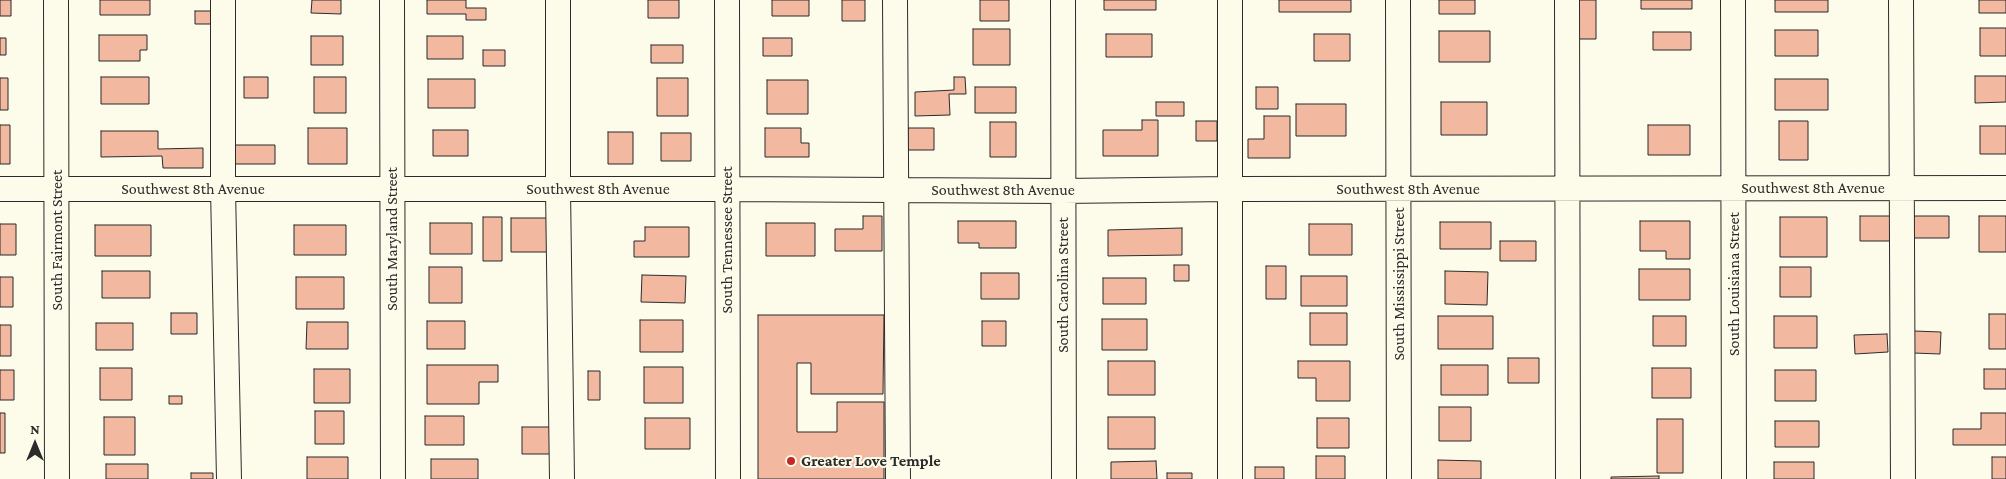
<!DOCTYPE html>
<style>
body{margin:0}
#map{position:relative;width:2006px;height:479px;overflow:hidden;background:#fdfbea;font-family:"Crimson Pro",serif}
canvas{display:block}
.north{position:absolute;left:10px;top:419px;width:50px;height:50px;-webkit-text-stroke:4px #fdfbea;paint-order:stroke;rotate:0deg;font-size:14px;font-weight:700;line-height:20px;text-align:center;color:#2b2b2b}
.north::after{content:'';display:block;margin:auto;width:18px;height:22px;background:#2b2b2b;clip-path:polygon(50% 0,100% 100%,50% 72%,0 100%)}
</style>
<div id="map">
<canvas width="2006" height="479"></canvas>
<div class="north">N</div>
</div>
<script>
const ctx = document.querySelector('canvas').getContext('2d');
ctx.lineJoin = 'round';
function fillPath(path, color) {
  ctx.fillStyle = color;
  ctx.fill(path, 'evenodd');
}
function shape(rows) {
  const path = new Path2D();
  for (const r of rows) {
    path.moveTo(r[0], r[1]);
    for (let i = 2; i < r.length; i += 2) path.lineTo(r[i], r[i + 1]);
  }
  return path;
}
function trace(path, color, width, dash) {
  ctx.strokeStyle = color;
  ctx.lineWidth = width;
  ctx.lineCap = dash ? 'butt' : 'round';
  ctx.setLineDash(dash || []);
  ctx.stroke(path);
}
function label(font, color, halo, rows, align = 'center') {
  ctx.font = font + ' "Crimson Pro",serif';
  ctx.lineWidth = 4;
  ctx.setLineDash([]);
  ctx.textBaseline = 'middle';
  ctx.strokeStyle = halo;
  ctx.fillStyle = color;
  for (const [text, x, y, turn = 0] of rows) {
    ctx.save();
    ctx.translate(x, y);
    ctx.rotate((+turn || 0) * Math.PI / 180);
    ctx.textAlign = isNaN(turn) ? turn : align;
    if (halo) ctx.strokeText(text, 0, 0);
    ctx.fillText(text, 0, 0);
    ctx.restore();
  }
}
const building = shape([
 [0,0,11,0,11,16,0,16,0,0],
 [100,0,150,0,150,15,100,15,100,0],
 [312,0,341,0,341,14,311,13,312,0],
 [427,0,466,0,466,8,486,8,486,20,466,20,466,14,427,14,427,0],
 [648,0,679,0,679,18,648,18,648,0],
 [772,0,809,0,809,16,772,16,772,0],
 [842,0,865,0,865,21,842,21,842,0],
 [980,0,1009,0,1009,21,980,21,980,0],
 [1104,0,1156,0,1156,10,1104,10,1104,0],
 [1279,0,1351,0,1351,12,1279,12,1279,0],
 [1439,0,1475,0,1475,14,1439,14,1439,0],
 [1575,0,1596,0,1596,39,1575,39,1575,0],
 [1641,0,1692,0,1692,9,1641,9,1641,0],
 [1775,0,1828,0,1828,12,1775,12,1775,0],
 [1979,0,2006,0,2006,13,1979,13,1979,0],
 [195,11,213,11,214,24,195,24,195,11],
 [1980,28,2006,28,2006,56,1980,56,1980,28],
 [973,29,1010,29,1010,65,973,65,973,29],
 [1775,30,1818,30,1818,56,1775,56,1775,30],
 [1439,31,1490,31,1490,62,1439,62,1439,31],
 [1653,32,1691,32,1691,50,1653,50,1653,32],
 [1106,34,1152,34,1152,57,1106,57,1106,34],
 [1314,34,1350,34,1350,61,1314,61,1314,34],
 [99,35,147,35,147,50,140,50,140,61,99,61,99,35],
 [311,36,343,36,343,65,311,65,311,36],
 [427,36,463,36,463,59,427,59,427,36],
 [0,38,6,38,6,55,0,55,0,38],
 [763,38,792,38,792,56,763,56,763,38],
 [651,45,683,45,683,63,651,63,651,45],
 [483,50,505,50,505,66,483,66,483,50],
 [1975,76,2006,76,2006,102,1975,103,1975,76],
 [101,77,149,77,149,104,101,104,101,77],
 [244,77,268,77,268,98,244,98,244,77],
 [314,77,346,77,346,113,314,113,314,77],
 [954,77,965,77,966,94,949,94,950,115,915,116,915,92,954,90,954,77],
 [0,78,8,78,8,110,0,110,0,78],
 [657,78,688,78,688,116,657,116,657,78],
 [428,79,475,79,475,108,428,108,428,79],
 [1775,79,1828,79,1828,110,1775,110,1775,79],
 [767,80,808,80,808,114,767,114,767,80],
 [975,87,1016,87,1016,113,975,113,975,87],
 [1256,87,1278,87,1278,109,1256,109,1256,87],
 [1156,102,1184,102,1184,116,1156,116,1156,102],
 [1441,102,1487,102,1487,135,1441,135,1441,102],
 [1296,104,1346,104,1346,136,1296,136,1296,104],
 [1264,116,1290,116,1290,158,1248,158,1248,139,1264,139,1264,116],
 [1142,120,1158,120,1158,156,1103,156,1103,130,1142,130,1142,120],
 [1196,121,1217,121,1217,141,1196,141,1196,121],
 [1779,121,1808,121,1808,160,1779,160,1779,121],
 [990,122,1016,122,1016,157,990,157,990,122],
 [0,125,10,125,10,164,0,164,0,125],
 [1648,125,1690,125,1690,155,1648,155,1648,125],
 [1980,126,2006,126,2006,154,1980,154,1980,126],
 [308,128,347,128,347,164,308,164,308,128],
 [765,128,801,128,801,143,809,143,809,157,765,157,765,128],
 [908,128,934,128,934,150,908,150,908,128],
 [433,130,468,130,468,156,433,156,433,130],
 [101,131,158,131,158,149,203,148,203,168,163,168,162,156,101,157,101,131],
 [608,132,633,132,633,164,608,164,608,132],
 [661,133,691,133,691,161,661,161,661,133],
 [232,145,275,145,275,164,232,164,232,145],
 [863,216,882,216,882,251,835,251,835,229,863,229,863,216],
 [1860,216,1890,216,1890,241,1860,241,1860,216],
 [1910,216,1949,216,1949,238,1910,238,1910,216],
 [1979,216,2006,216,2006,252,1979,252,1979,216],
 [483,217,502,217,502,261,483,261,483,217],
 [1780,217,1827,217,1827,257,1780,257,1780,217],
 [511,218,547,218,547,252,511,252,511,218],
 [958,221,1016,221,1016,248,979,248,979,243,958,243,958,221],
 [1640,221,1690,221,1690,259,1666,259,1666,251,1640,251,1640,221],
 [1440,222,1491,222,1491,249,1440,249,1440,222],
 [430,223,472,223,472,254,430,254,430,223],
 [766,223,815,223,815,256,766,256,766,223],
 [0,224,16,224,16,255,0,255,0,224],
 [1309,224,1352,224,1352,255,1309,255,1309,224],
 [95,225,151,225,151,256,95,256,95,225],
 [294,225,346,225,346,255,294,255,294,225],
 [645,227,689,227,689,257,634,257,634,241,645,241,645,227],
 [1182,228,1182,255,1108,256,1108,230,1182,228],
 [1500,241,1536,241,1536,261,1500,261,1500,241],
 [1174,265,1189,265,1189,281,1174,281,1174,265],
 [1266,266,1286,266,1286,299,1266,299,1266,266],
 [429,267,462,267,462,303,429,303,429,267],
 [1780,267,1811,267,1811,297,1780,297,1780,267],
 [1639,269,1690,269,1690,300,1639,300,1639,269],
 [102,271,150,271,150,298,102,298,102,271],
 [1445,271,1488,272,1487,305,1445,304,1445,271],
 [981,273,1019,273,1019,299,981,299,981,273],
 [642,275,686,276,685,303,641,302,642,275],
 [1301,276,1347,276,1347,306,1301,306,1301,276],
 [0,277,13,277,13,307,0,307,0,277],
 [296,277,344,277,344,309,296,309,296,277],
 [1103,278,1146,278,1146,304,1103,304,1103,278],
 [171,313,197,313,197,334,171,334,171,313],
 [1310,313,1347,313,1347,345,1310,345,1310,313],
 [1989,314,2006,314,2006,349,1989,349,1989,314],
 [758,315,884,315,883,394,811,394,811,363,797,363,797,432,837,432,837,402,884,402,884,479,758,479,758,315],
 [1438,316,1493,316,1493,349,1438,349,1438,316],
 [1653,316,1686,316,1686,346,1653,346,1653,316],
 [1774,316,1817,316,1817,348,1774,348,1774,316],
 [1102,319,1147,319,1147,350,1102,350,1102,319],
 [640,320,683,320,683,352,640,352,640,320],
 [427,321,465,321,465,349,427,349,427,321],
 [982,321,1006,321,1006,346,982,346,982,321],
 [307,322,348,322,348,349,306,349,307,322],
 [96,323,133,323,133,350,96,350,96,323],
 [0,325,11,325,11,356,0,356,0,325],
 [1914,331,1941,332,1940,354,1913,353,1914,331],
 [1887,334,1888,352,1855,354,1854,335,1887,334],
 [1508,358,1539,358,1539,383,1508,383,1508,358],
 [1108,361,1155,361,1155,395,1108,395,1108,361],
 [1298,361,1350,361,1350,401,1316,401,1316,378,1298,378,1298,361],
 [427,365,498,365,498,382,479,382,479,404,427,404,427,365],
 [1441,365,1488,365,1488,395,1441,395,1441,365],
 [644,367,683,367,683,403,644,403,644,367],
 [100,368,132,368,132,400,100,400,100,368],
 [1652,368,1691,368,1691,398,1652,398,1652,368],
 [314,369,350,369,350,403,314,403,314,369],
 [1984,369,2006,369,2006,389,1984,389,1984,369],
 [0,370,14,370,14,400,0,400,0,370],
 [1775,370,1816,370,1816,401,1775,401,1775,370],
 [588,371,600,371,600,400,588,400,588,371],
 [169,396,182,396,182,404,169,404,169,396],
 [1439,407,1471,407,1471,441,1439,441,1439,407],
 [315,411,344,411,344,444,315,444,315,411],
 [0,413,5,413,5,453,0,453,0,413],
 [1981,413,2006,413,2006,445,1953,445,1953,429,1981,429,1981,413],
 [425,416,464,416,464,445,425,445,425,416],
 [104,417,135,417,135,455,104,455,104,417],
 [1108,417,1155,417,1155,449,1108,449,1108,417],
 [645,418,690,418,690,449,645,449,645,418],
 [1317,418,1349,418,1349,448,1317,448,1317,418],
 [1657,419,1683,419,1683,473,1657,473,1657,419],
 [1775,421,1819,421,1819,447,1775,447,1775,421],
 [522,427,550,427,550,454,522,454,522,427],
 [1316,456,1345,456,1345,479,1316,479,1316,456],
 [307,457,348,457,348,479,307,479,307,457],
 [1992,457,2006,457,2006,479,1992,479,1992,457],
 [431,459,478,459,478,479,431,479,431,459],
 [1438,460,1481,461,1481,479,1438,479,1438,460],
 [1156,461,1157,479,1111,479,1111,462,1156,461],
 [1774,462,1814,462,1814,479,1774,479,1774,462],
 [106,464,148,464,148,479,106,479,106,464],
 [1255,467,1284,467,1284,479,1255,479,1255,467],
 [191,473,213,473,213,479,191,479,191,473],
 [1167,473,1192,473,1192,479,1167,479,1167,473],
 [1659,476,1659,479,1611,479,1611,477,1659,476]
]);
const minor = shape([
 [56,0,57,479],
 [223,0,223,189,229,479],
 [392,0,393,479],
 [558,0,558,189,562,479],
 [727,0,728,479],
 [895,0,898,479],
 [1063,0,1064,479],
 [1230,0,1230,479],
 [1398,0,1399,479],
 [1567,0,1568,479],
 [1733,0,1734,479],
 [1901,0,1903,479],
 [0,189,727,189,1062,191,1231,189,2006,188]
]);
const markers = [
 [791,461,5,"#c62828"]
];
const streetNames = [
 ["Southwest 8th Avenue",1813,188],
 ["Southwest 8th Avenue",193,189],
 ["Southwest 8th Avenue",598,189],
 ["Southwest 8th Avenue",1408,189],
 ["Southwest 8th Avenue",1003,190],
 ["South Maryland Street",392,239,-90],
 ["South Fairmont Street",57,240,-90],
 ["South Tennessee Street",727,240,-90],
 ["South Mississippi Street",1399,284,-90],
 ["South Louisiana Street",1734,284,-90],
 ["South Carolina Street",1063,285,-90]
];
const poiNames = [
 ["Greater Love Temple",801,461]
];
fillPath(building, '#f2b8a0');
trace(building, '#2b2b2b', 1);
trace(minor, '#2b2b2b', 26);
trace(minor, '#fdfbea', 24);
for (const [x, y, r, color] of markers) {
  const dot = new Path2D();
  dot.arc(x, y, r, 0, 2 * Math.PI);
  ctx.fillStyle = color;
  ctx.fill(dot);
  trace(dot, '#fdfbea', 2);
}
label('16px', '#2b2b2b', '#fdfbea', streetNames);
label('bold 16px', '#2b2b2b', '#fdfbea', poiNames, 'left');
</script>
